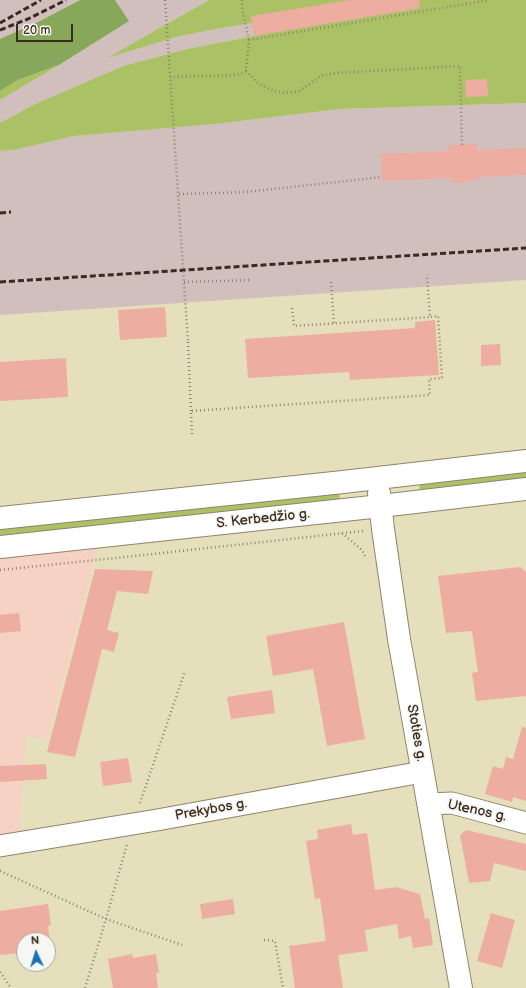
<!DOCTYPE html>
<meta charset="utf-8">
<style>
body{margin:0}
#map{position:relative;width:526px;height:988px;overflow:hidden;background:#e5dfbb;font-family:"Balsamiq Sans",sans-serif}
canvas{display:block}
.north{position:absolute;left:16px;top:932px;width:40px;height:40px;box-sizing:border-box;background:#f6f6f2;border:1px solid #aba49d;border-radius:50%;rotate:356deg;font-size:11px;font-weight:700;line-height:16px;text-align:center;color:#3b2a1e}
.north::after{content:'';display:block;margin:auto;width:14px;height:18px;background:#1f6fb2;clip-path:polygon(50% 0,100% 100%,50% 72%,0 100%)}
.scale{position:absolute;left:16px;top:24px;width:57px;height:18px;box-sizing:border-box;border:2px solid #3b2a1e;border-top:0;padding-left:5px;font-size:12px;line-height:14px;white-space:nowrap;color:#3b2a1e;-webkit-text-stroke:3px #f6f6f2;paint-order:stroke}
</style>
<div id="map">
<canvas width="526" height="988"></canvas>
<div class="north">N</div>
<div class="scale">20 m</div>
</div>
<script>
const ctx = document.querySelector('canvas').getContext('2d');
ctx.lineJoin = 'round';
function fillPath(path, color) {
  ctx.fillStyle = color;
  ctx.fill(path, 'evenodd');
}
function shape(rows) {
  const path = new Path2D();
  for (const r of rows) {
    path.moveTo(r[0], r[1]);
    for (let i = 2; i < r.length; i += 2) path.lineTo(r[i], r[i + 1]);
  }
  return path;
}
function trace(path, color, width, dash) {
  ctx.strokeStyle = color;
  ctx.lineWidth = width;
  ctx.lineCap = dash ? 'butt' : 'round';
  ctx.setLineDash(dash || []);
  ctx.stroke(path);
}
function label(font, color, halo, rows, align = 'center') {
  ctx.font = font + ' "Balsamiq Sans",sans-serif';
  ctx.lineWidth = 3.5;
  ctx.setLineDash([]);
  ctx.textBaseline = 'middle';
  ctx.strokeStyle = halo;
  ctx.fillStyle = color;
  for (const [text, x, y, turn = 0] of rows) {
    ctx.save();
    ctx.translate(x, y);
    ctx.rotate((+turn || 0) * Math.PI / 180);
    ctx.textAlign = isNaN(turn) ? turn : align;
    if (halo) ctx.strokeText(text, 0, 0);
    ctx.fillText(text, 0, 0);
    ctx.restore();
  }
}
const built = shape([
 [98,547,47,739,26,736,19,834,0,837,0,557]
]);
const industrial = shape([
 [0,0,80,0,36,23,0,39],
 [115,0,209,0,109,57,176,37,210,30,252,23,254,36,187,49,123,66,33,105,0,123,0,100,59,65,128,21],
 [526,103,526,280,0,315,0,151,14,150,74,136,215,124,340,109]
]);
const green = shape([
 [209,0,526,0,526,103,340,109,215,124,74,136,14,150,0,151,0,123,33,105,123,66,187,49,254,36,252,23,210,30,176,37,107,58],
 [59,65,0,100,0,91,18,80],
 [526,471,526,480,420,492,419,483],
 [339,491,340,501,0,537,0,528]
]);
const forest = shape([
 [80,0,115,0,129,21,59,65,18,80,0,91,0,39,36,23]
]);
const building = shape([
 [350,0,419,0,420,8,254,36,251,16],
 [487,79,488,96,466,97,465,80],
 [476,144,477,150,526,148,526,175,478,177,478,181,451,183,451,178,382,181,381,154,449,151,449,145],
 [165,307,167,337,120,340,118,310],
 [435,320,439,375,350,380,349,372,248,378,245,339,415,328,415,322],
 [500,344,501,365,481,366,481,345],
 [66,358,68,397,0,401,0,362],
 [520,567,526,572,526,696,476,701,472,673,478,672,472,631,446,633,438,576],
 [95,569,153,571,148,594,117,591,107,630,119,633,114,652,102,649,75,757,47,752],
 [19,613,21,631,0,633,0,615],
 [344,622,365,739,327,746,313,669,273,676,266,636],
 [272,690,275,713,231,719,227,697],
 [522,727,526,728,526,801,513,797,512,802,485,794,493,766,503,769,506,757,513,759],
 [128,758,132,782,103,786,100,762],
 [46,764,47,779,0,782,0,766],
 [351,824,353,835,367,833,375,890,396,887,420,894,425,919,429,918,433,945,413,948,411,936,399,939,397,924,365,930,368,951,338,955,343,988,295,988,289,946,326,941,320,898,315,899,306,841,318,839,317,830],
 [466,830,526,844,526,871,494,863,490,881,469,883,460,835],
 [233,899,235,914,202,919,200,904],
 [48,904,51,925,48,926,51,951,48,951,48,940,24,940,24,955,19,955,19,953,0,955,0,911],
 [491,913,515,920,502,968,477,961],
 [132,954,133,958,156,954,159,973,156,973,158,988,113,988,108,959]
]);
const path = shape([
 [249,40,490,0],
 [246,71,258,83,274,91,285,93,299,91,321,76,336,73,460,66,462,145],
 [170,77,237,75,246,71,249,40,242,7,242,0],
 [179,194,246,192,382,177],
 [184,282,252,280],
 [331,282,334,323],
 [292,308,294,326,430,317],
 [188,342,191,411],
 [192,434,191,411,430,395,429,379,442,378,438,316,430,317,427,276],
 [342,533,362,550,365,556],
 [0,570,144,555,363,531],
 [140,803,185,671],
 [0,871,106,919,182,945],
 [264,940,275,941,283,988],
 [0,972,11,988],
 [85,988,106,919,127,844]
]);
const street = shape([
 [428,804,452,803,526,823],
 [0,846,157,820,422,772]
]);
const secondary = shape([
 [379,493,383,529,399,639,461,988],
 [0,518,343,482,526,461],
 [0,547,381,506,526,489]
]);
const rail = shape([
 [0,23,41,0],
 [0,30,28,19,66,0],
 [0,213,11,212],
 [0,282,526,248]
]);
const pathBridge = shape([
 [165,0,188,342]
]);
const streetNames = [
 ["S. Kerbedžio g.",263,519,-6],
 ["Stoties g.",416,733,80],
 ["Prekybos g.",211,810,-10],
 ["Utenos g.",477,811,12]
];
fillPath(built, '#f6d2c4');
fillPath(industrial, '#d1bfbe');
fillPath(green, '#aac166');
fillPath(forest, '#87a75b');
fillPath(building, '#eeada1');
trace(street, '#90846c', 23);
trace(secondary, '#90846c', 24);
trace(path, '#90846c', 2.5, [1, 3]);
trace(street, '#fff', 21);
trace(secondary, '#fff', 22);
trace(rail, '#3b2a1e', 3, [6, 3]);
trace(pathBridge, '#90846c', 2.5, [1, 3]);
label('14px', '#3b2a1e', '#f6f6f2', streetNames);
</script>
